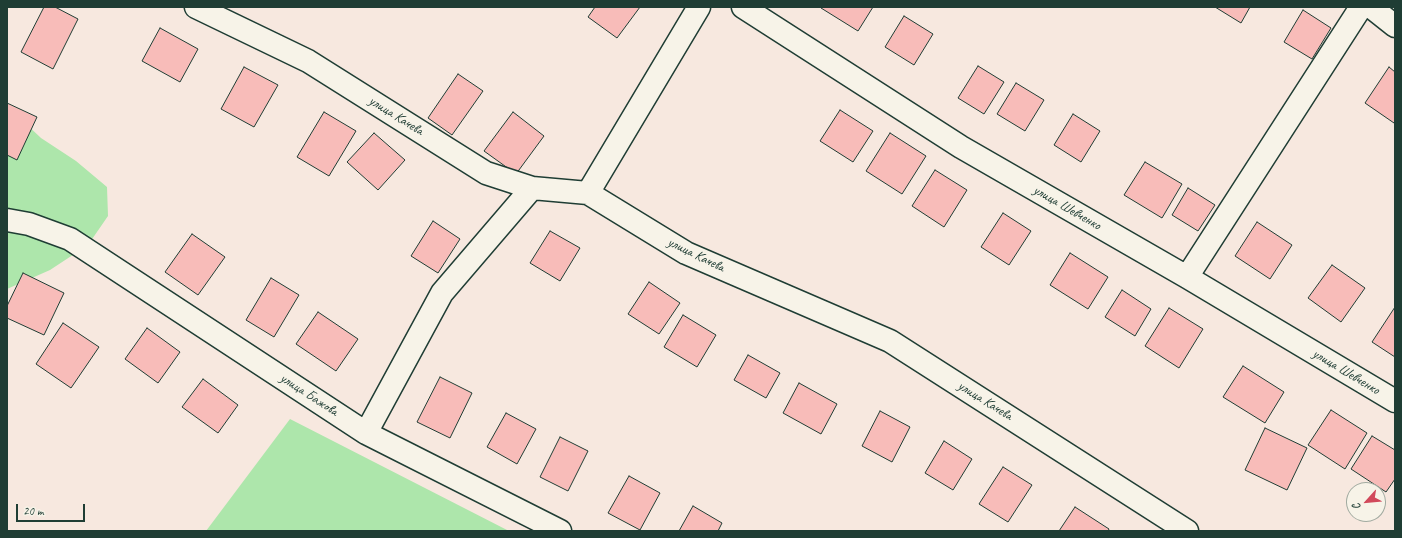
<!DOCTYPE html>
<meta charset="utf-8">
<style>
body{margin:0}
#map{position:relative;width:1402px;height:538px;overflow:hidden;background:#f7e8df;font-family:Caveat,sans-serif}
canvas{display:block}
.frame{position:absolute;inset:0;border:8px solid #1f3d34;pointer-events:none}
.north{position:absolute;left:1346px;top:482px;width:40px;height:40px;box-sizing:border-box;background:#f7f3e8;border:1px solid #a1aaa0;border-radius:50%;rotate:243deg;font-size:11px;font-weight:700;line-height:16px;text-align:center;color:#1f3d34}
.north::after{content:'';display:block;margin:auto;width:14px;height:18px;background:#d1495b;clip-path:polygon(50% 0,100% 100%,50% 72%,0 100%)}
.scale{position:absolute;left:16px;top:504px;width:69px;height:18px;box-sizing:border-box;border:2px solid #1f3d34;border-top:0;padding-left:5px;font-size:12px;line-height:14px;white-space:nowrap;color:#1f3d34;-webkit-text-stroke:3px #f7f3e8;paint-order:stroke}
</style>
<div id="map">
<canvas width="1402" height="538"></canvas>
<div class="frame"></div>
<div class="north">С</div>
<div class="scale">20 m</div>
</div>
<script>
const ctx = document.querySelector('canvas').getContext('2d');
ctx.lineJoin = 'round';
function fillPath(path, color) {
  ctx.fillStyle = color;
  ctx.fill(path, 'evenodd');
}
function shape(rows) {
  const path = new Path2D();
  for (const r of rows) {
    path.moveTo(r[0], r[1]);
    for (let i = 2; i < r.length; i += 2) path.lineTo(r[i], r[i + 1]);
  }
  return path;
}
function trace(path, color, width, dash) {
  ctx.strokeStyle = color;
  ctx.lineWidth = width;
  ctx.lineCap = dash ? 'butt' : 'round';
  ctx.setLineDash(dash || []);
  ctx.stroke(path);
}
function label(font, color, halo, rows, align = 'center') {
  ctx.font = font + ' Caveat,sans-serif';
  ctx.lineWidth = 3.5;
  ctx.setLineDash([]);
  ctx.textBaseline = 'middle';
  ctx.strokeStyle = halo;
  ctx.fillStyle = color;
  for (const [text, x, y, turn = 0] of rows) {
    ctx.save();
    ctx.translate(x, y);
    ctx.rotate((+turn || 0) * Math.PI / 180);
    ctx.textAlign = isNaN(turn) ? turn : align;
    if (halo) ctx.strokeText(text, 0, 0);
    ctx.fillText(text, 0, 0);
    ctx.restore();
  }
}
const green = shape([
 [7,106,41,138,76,161,107,187,108,216,88,245,50,270,7,289],
 [290,419,509,531,206,531]
]);
const building = shape([
 [44,7,55,7,78,19,53,69,21,52,44,7],
 [595,7,640,7,617,38,588,17,595,7],
 [821,7,873,7,858,31,821,8,821,7],
 [1215,7,1250,7,1241,23,1215,7],
 [1303,10,1331,28,1312,59,1284,42,1303,10],
 [904,16,933,34,914,65,885,47,904,16],
 [160,28,198,49,180,82,142,61,160,28],
 [978,66,1004,82,984,114,958,98,978,66],
 [244,67,278,85,254,127,221,109,244,67],
 [1389,67,1395,72,1395,121,1394,123,1365,103,1389,67],
 [458,74,483,91,452,135,428,118,458,74],
 [1016,83,1044,100,1025,131,997,114,1016,83],
 [7,103,37,117,17,160,7,155,7,103],
 [840,110,873,131,853,162,820,141,840,110],
 [324,112,356,131,329,176,297,157,324,112],
 [513,112,544,136,516,174,484,151,513,112],
 [1073,114,1100,131,1081,162,1054,145,1073,114],
 [374,133,405,160,378,190,347,162,374,133],
 [890,133,926,156,902,194,866,171,890,133],
 [1145,162,1182,184,1162,218,1124,195,1145,162],
 [935,170,967,190,944,227,912,206,935,170],
 [1188,188,1215,205,1198,231,1172,215,1188,188],
 [1003,213,1031,231,1009,265,981,247,1003,213],
 [433,221,460,239,438,273,411,256,433,221],
 [1257,222,1292,245,1270,279,1235,256,1257,222],
 [550,231,580,248,560,281,530,263,550,231],
 [192,234,225,257,198,295,165,272,192,234],
 [1070,253,1108,277,1088,309,1050,285,1070,253],
 [1332,265,1365,288,1341,322,1308,298,1332,265],
 [23,273,64,293,44,335,7,318,7,306,23,273],
 [271,278,299,295,274,337,246,320,271,278],
 [649,282,680,303,659,334,628,314,649,282],
 [1122,290,1151,309,1135,336,1105,317,1122,290],
 [1395,307,1395,357,1372,342,1395,307],
 [1169,308,1203,329,1179,368,1145,346,1169,308],
 [318,312,358,339,336,371,296,344,318,312],
 [683,315,716,335,697,367,664,347,683,315],
 [63,323,99,347,71,388,36,364,63,323],
 [147,328,180,352,158,383,125,359,147,328],
 [748,355,780,373,766,398,734,380,748,355],
 [1243,366,1284,392,1265,423,1223,397,1243,366],
 [440,377,472,393,450,438,417,422,440,377],
 [203,379,238,405,218,433,182,407,203,379],
 [799,383,837,404,821,434,783,413,799,383],
 [1331,410,1367,433,1345,469,1308,445,1331,410],
 [880,411,910,427,892,462,862,446,880,411],
 [506,413,536,429,517,464,487,447,506,413],
 [1265,428,1307,448,1287,490,1245,470,1265,428],
 [1372,436,1395,450,1395,479,1386,492,1351,469,1372,436],
 [560,437,588,451,568,491,540,477,560,437],
 [944,441,972,459,953,490,925,473,944,441],
 [1003,467,1032,485,1008,522,979,504,1003,467],
 [629,476,660,493,640,530,608,513,629,476],
 [693,506,722,523,718,531,679,531,693,506],
 [1075,507,1109,529,1108,531,1059,531,1075,507]
]);
const minor = shape([
 [196,7,308,61,486,173,532,188,588,193,686,253,890,341,1187,531],
 [743,7,961,147,1187,277,1395,401],
 [1371,7,1395,26],
 [588,193,699,7],
 [7,220,29,224,70,239,366,433,560,531],
 [1187,277,1361,7],
 [366,433,442,293,532,188]
]);
const streetNames = [
 ["улица Качева",396,116,32],
 ["улица Шевченко",1067,208,30],
 ["улица Качева",696,255,26],
 ["улица Шевченко",1346,372,31],
 ["улица Бажова",309,395,33],
 ["улица Качева",985,401,32]
];
fillPath(green, '#ade6ab');
fillPath(building, '#f8bcb9');
trace(building, '#1f3d34', 1);
trace(minor, '#1f3d34', 25);
trace(minor, '#f7f3e8', 22);
label('14px', '#1f3d34', '#f7f3e8', streetNames);
</script>
